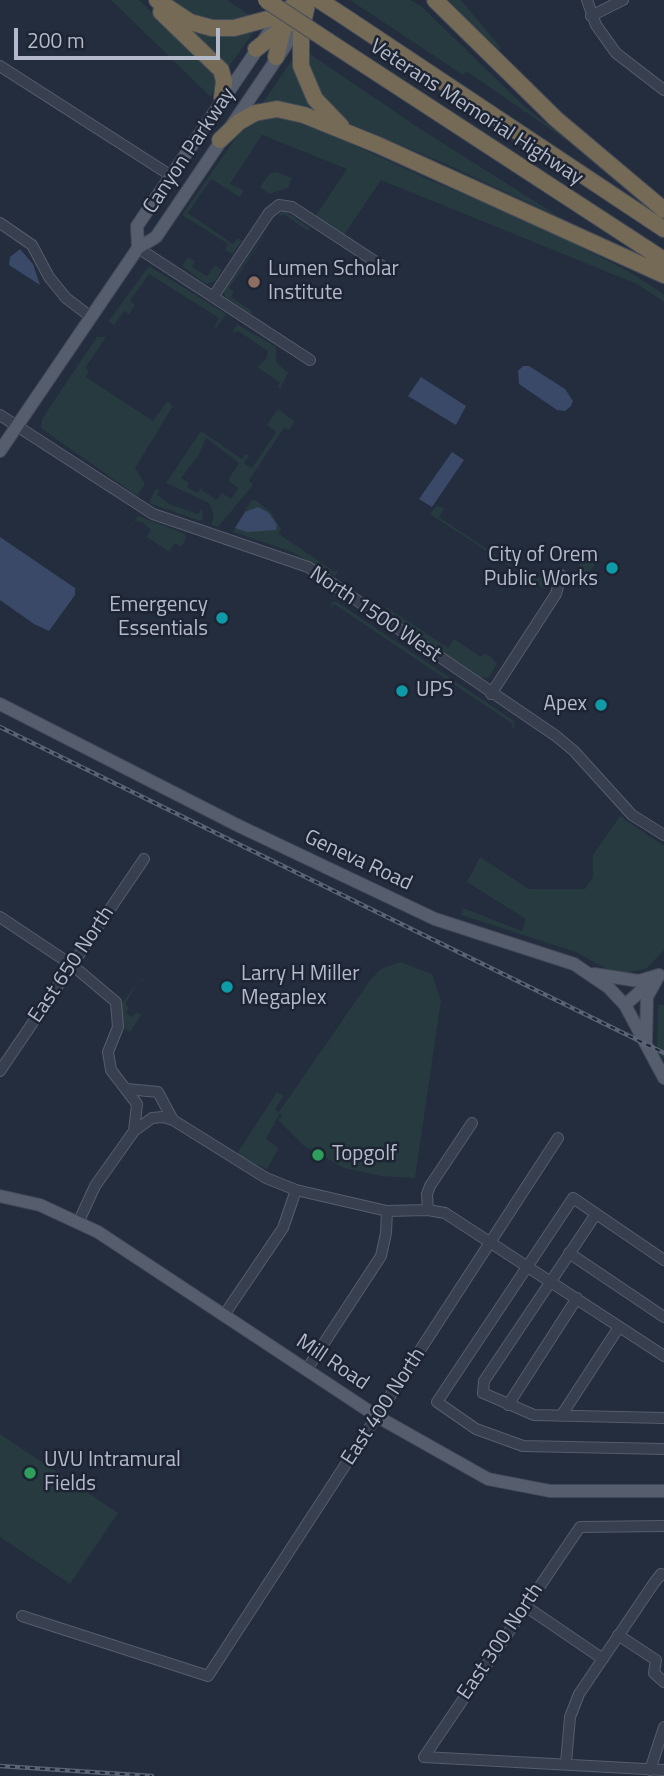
<!DOCTYPE html>
<style>
body{margin:0}
#map{position:relative;width:664px;height:1776px;overflow:hidden;background:#242d3e;font-family:"Titillium Web",sans-serif}
canvas{display:block}
.scale{position:absolute;left:14px;top:28px;width:206px;height:32px;box-sizing:border-box;border:4px solid #b4bac9;border-top:0;padding-left:9px;font-size:21px;line-height:24px;white-space:nowrap;color:#b4bac9;-webkit-text-stroke:5px #1d2433;paint-order:stroke}
</style>
<div id="map">
<canvas width="664" height="1776"></canvas>
<div class="scale">200 m</div>
</div>
<script>
const ctx = document.querySelector('canvas').getContext('2d');
ctx.lineJoin = 'round';
function fillPath(path, color) {
  ctx.fillStyle = color;
  ctx.fill(path, 'evenodd');
}
function shape(rows) {
  const path = new Path2D();
  for (const r of rows) {
    path.moveTo(r[0], r[1]);
    for (let i = 2; i < r.length; i += 2) path.lineTo(r[i], r[i + 1]);
  }
  return path;
}
function trace(path, color, width, dash) {
  ctx.strokeStyle = color;
  ctx.lineWidth = width;
  ctx.lineCap = dash ? 'butt' : 'round';
  ctx.setLineDash(dash || []);
  ctx.stroke(path);
}
function label(font, color, halo, rows, align = 'center') {
  ctx.font = font + ' "Titillium Web",sans-serif';
  ctx.lineWidth = 5;
  ctx.setLineDash([]);
  ctx.textBaseline = 'middle';
  ctx.strokeStyle = halo;
  ctx.fillStyle = color;
  for (const [text, x, y, turn = 0] of rows) {
    ctx.save();
    ctx.translate(x, y);
    ctx.rotate((+turn || 0) * Math.PI / 180);
    ctx.textAlign = isNaN(turn) ? turn : align;
    if (halo) ctx.strokeText(text, 0, 0);
    ctx.fillText(text, 0, 0);
    ctx.restore();
  }
}
const green = shape([
 [111,0,139,0,213,71,218,85,215,85,211,97],
 [167,0,227,0,257,20,233,23,203,20],
 [350,0,410,0,421,6,526,108,581,150,466,71,463,75],
 [448,0,461,0,501,48,499,50],
 [185,27,232,35,253,33,228,68],
 [304,50,419,128,561,218,448,165,348,123,314,86],
 [293,58,307,99,323,120,258,110],
 [266,115,298,119,432,181,527,220,628,271,664,294,664,302,637,284,381,180,344,235,315,217,347,169,262,135,230,184,244,190,240,197,211,179,188,213,233,244,238,238,242,241,232,254,225,250,228,244,182,215,240,132],
 [276,172,292,178,288,188,269,194,260,187,270,173],
 [281,212,286,212,310,228,308,231,285,215,278,216,229,288,234,292,231,297,253,312,251,314,225,297,224,291],
 [188,257,195,261,192,267,207,276,215,265,222,270,215,281,206,284,182,266],
 [149,266,226,314,216,328,214,327,219,318,149,274,130,301,135,305,129,314,124,311,114,325,108,322],
 [237,324,276,347,276,362,288,373,280,389,278,387,280,383,257,367,267,358,268,351,238,331,232,334],
 [97,337,106,337,85,368,89,371,86,377,153,421,167,401,173,406,135,468,145,484,137,496,41,428,42,419],
 [278,409,295,422,289,430,284,428,249,480,253,485,218,527,211,525,214,515,209,503,166,483,201,431,242,459,246,454,249,456,244,463,252,468,276,432,267,425],
 [206,438,239,463,228,480,238,488,231,499,222,493,217,500,202,490,202,487,197,493,187,487,189,483,181,478,199,455],
 [159,489,157,495,171,505,198,514,202,509,203,518,200,521,149,503,155,490],
 [255,500,270,511,281,529,279,534,335,572,340,567,335,576,290,551,233,532,251,501],
 [436,506,444,508,439,517,533,580,536,575,544,581,547,589,543,588,430,514],
 [138,516,185,534,186,539,181,547,175,543,169,552,147,537,151,530,142,522,135,521,126,532],
 [588,552,599,558,582,583,576,583,577,568],
 [332,602,337,602,514,721,515,727,511,729,513,724,334,604,330,609],
 [385,606,448,648,454,639,481,657,484,653,491,657,497,664,489,677,481,678,387,614],
 [620,816,664,846,664,950,646,969,616,974,576,952,461,915,463,908,522,931,526,919,467,882,480,857,529,889,585,889,593,877,593,855],
 [400,962,432,974,441,1000,415,1178,381,1176,344,1168,303,1145,278,1120,282,1116,280,1113,266,1139,279,1148,267,1169,236,1155,277,1092,284,1096,275,1109,279,1112,371,979,381,969],
 [141,979,146,982,140,980,125,1004,129,1008,126,1013,131,1017,137,1012,141,1015,130,1032,123,1028,122,1003],
 [658,1005,664,1005,664,1059,657,1050],
 [0,1434,118,1513,70,1584,0,1537]
]);
const water = shape([
 [20,249,33,264,40,285,9,265,10,257],
 [523,366,529,366,565,389,573,401,571,406,565,411,557,410,519,384,518,371],
 [421,377,466,406,456,425,408,396],
 [452,452,464,460,432,507,419,499],
 [258,507,269,513,277,525,276,530,247,532,235,528,245,512],
 [0,537,75,588,75,595,49,631,34,624,0,600]
]);
const minor = shape([
 [587,0,596,25,616,53,664,90],
 [591,16,623,0],
 [0,66,170,175],
 [0,223,32,245,49,277,66,298,91,317],
 [138,248,310,360],
 [213,297,269,213,279,205,292,207,382,266],
 [0,415,153,514,308,567,556,736,574,751,632,815,664,835],
 [491,694,556,594,561,575],
 [0,917,72,965,116,1002,118,1027,108,1052,111,1070,137,1104,134,1131],
 [0,1071,144,859],
 [127,1089,158,1092,173,1120],
 [428,1210,427,1194,430,1186,472,1123],
 [596,1214,484,1381,483,1393,534,1415,664,1418],
 [78,1223,95,1186,134,1131,152,1118,163,1117,173,1120,266,1178,296,1190,387,1211,428,1210,445,1213,664,1356],
 [569,1253,664,1317],
 [664,1260,573,1198,437,1402,476,1429,523,1446,664,1449],
 [224,1315,283,1228,296,1190],
 [307,1369,381,1256,386,1233,387,1211],
 [508,1405,577,1298],
 [561,1416,619,1327],
 [525,1606,603,1659],
 [22,1616,208,1676,558,1138],
 [618,1635,656,1660,654,1673,664,1682],
 [424,1757,580,1527,664,1526],
 [424,1757,664,1770],
 [566,1763,570,1717,579,1694,654,1583,661,1574,664,1575],
 [650,1770,664,1727]
]);
const major = shape([
 [138,248,137,226,282,13],
 [0,451,138,248,156,237,303,20],
 [0,704,239,826,435,919,574,964,608,987,625,1005,664,1078],
 [594,974,639,981,659,975],
 [625,1005,652,981],
 [646,1040,647,997,659,975],
 [0,1196,40,1205,98,1232,378,1417,488,1479,550,1491,664,1491]
]);
const highway = shape([
 [157,0,190,22,212,28,234,28,279,16,301,0],
 [308,0,301,32,301,66,315,99,341,126],
 [435,0,556,119,664,210],
 [161,12,221,70,224,81,222,97],
 [345,17,664,229],
 [328,41,664,260],
 [256,49,305,11],
 [276,57,284,26],
 [220,140,239,122,255,113,277,109,304,115,378,145,664,275]
]);
const rail = shape([
 [0,727,664,1053],
 [0,1766,152,1776]
]);
const highwayBridge = shape([
 [266,0,328,41],
 [319,0,345,17]
]);
const markers = [
 [254,282,7,"#8d6e63"],
 [612,568,7,"#0f9aa8"],
 [222,618,7,"#0f9aa8"],
 [402,691,7,"#0f9aa8"],
 [601,705,7,"#0f9aa8"],
 [227,987,7,"#0f9aa8"],
 [318,1155,7,"#2e9e5b"],
 [30,1473,7,"#2e9e5b"]
];
const streetNames = [
 ["Veterans Memorial Highway",476,113,33],
 ["Canyon Parkway",190,151,-56],
 ["North 1500 West",375,615,34],
 ["Geneva Road",358,861,25],
 ["East 650 North",72,965,-56],
 ["Mill Road",332,1363,34],
 ["East 400 North",384,1407,-57],
 ["East 300 North",501,1642,-56]
];
const poiNames = [
 ["Lumen Scholar",268,270],
 ["Institute",268,294],
 ["City of Orem",598,556,"right"],
 ["Public Works",598,580,"right"],
 ["Emergency",208,606,"right"],
 ["Essentials",208,630,"right"],
 ["UPS",416,691],
 ["Apex",587,705,"right"],
 ["Larry H Miller",241,975],
 ["Megaplex",241,999],
 ["Topgolf",332,1155],
 ["UVU Intramural",44,1461],
 ["Fields",44,1485]
];
fillPath(green, '#263a3f');
fillPath(water, '#394967');
trace(minor, '#565d6c', 12);
trace(major, '#414857', 14);
trace(highway, '#434a59', 18);
trace(minor, '#383f4e', 10);
trace(major, '#565e6e', 12);
trace(highway, '#746a55', 16);
trace(rail, '#5a6375', 4.5);
trace(rail, '#1d2433', 2, [5]);
trace(highwayBridge, '#434a59', 18, []);
trace(highwayBridge, '#746a55', 16);
for (const [x, y, r, color] of markers) {
  const dot = new Path2D();
  dot.arc(x, y, r, 0, 2 * Math.PI);
  ctx.fillStyle = color;
  ctx.fill(dot);
  trace(dot, '#1d2433', 2.5);
}
label('21px', '#b4bac9', '#1d2433', streetNames);
label('21px', '#b4bac9', '#1d2433', poiNames, 'left');
</script>
